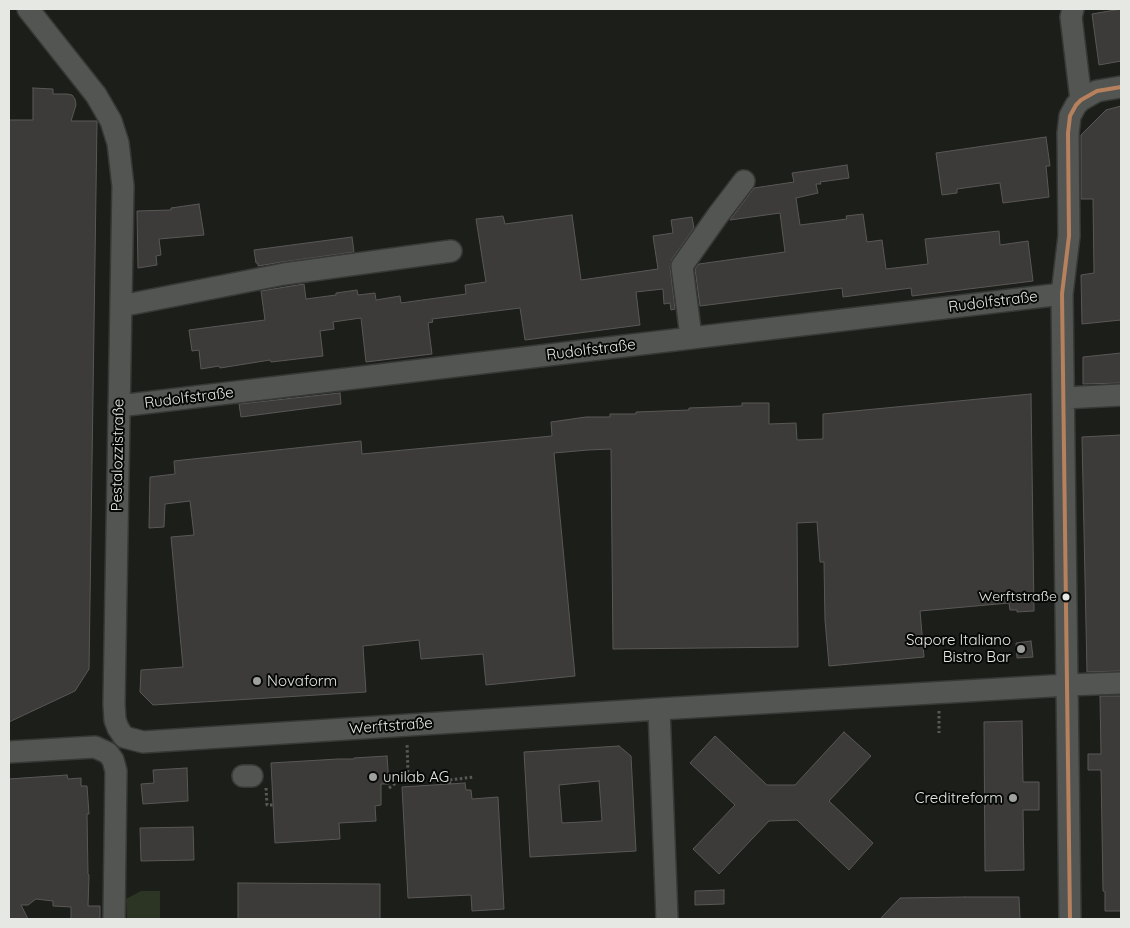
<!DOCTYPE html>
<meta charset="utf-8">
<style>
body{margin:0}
#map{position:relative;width:1130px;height:928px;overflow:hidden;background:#1c1e1a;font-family:Quicksand,sans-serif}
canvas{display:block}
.frame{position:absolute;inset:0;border:10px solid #e5e8e3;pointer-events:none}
</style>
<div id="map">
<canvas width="1130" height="928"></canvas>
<div class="frame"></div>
</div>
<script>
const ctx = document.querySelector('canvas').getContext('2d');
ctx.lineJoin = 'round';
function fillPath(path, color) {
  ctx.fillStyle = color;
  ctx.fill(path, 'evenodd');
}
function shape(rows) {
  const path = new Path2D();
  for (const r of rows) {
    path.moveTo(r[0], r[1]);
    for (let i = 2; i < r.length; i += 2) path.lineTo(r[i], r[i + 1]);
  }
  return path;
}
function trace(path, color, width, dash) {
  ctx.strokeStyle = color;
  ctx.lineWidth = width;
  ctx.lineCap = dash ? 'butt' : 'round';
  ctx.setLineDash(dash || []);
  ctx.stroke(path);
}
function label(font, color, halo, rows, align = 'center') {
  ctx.font = font + ' Quicksand,sans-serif';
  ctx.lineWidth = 4;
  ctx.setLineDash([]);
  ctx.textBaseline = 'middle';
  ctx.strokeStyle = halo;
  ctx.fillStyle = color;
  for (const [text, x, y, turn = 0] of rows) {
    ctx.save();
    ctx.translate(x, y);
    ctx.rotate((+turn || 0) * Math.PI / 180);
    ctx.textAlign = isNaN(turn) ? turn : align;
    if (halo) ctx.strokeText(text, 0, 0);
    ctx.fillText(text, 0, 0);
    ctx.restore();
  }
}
const green = shape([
 [141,891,160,891,160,919,127,919,126,899]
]);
const building = shape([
 [1121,9,1121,61,1099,65,1092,14,1121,9],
 [33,88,53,89,53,94,67,94,72,95,75,99,76,105,71,121,97,121,97,122,89,669,75,691,9,722,9,120,33,120,33,88],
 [1121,106,1121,320,1082,324,1081,275,1094,273,1093,199,1081,199,1081,135,1106,110,1121,106],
 [1046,137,1050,166,1046,166,1049,197,1003,203,1000,183,957,189,957,193,942,195,936,153,1046,137],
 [847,165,849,178,820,182,821,184,816,184,818,193,796,198,800,225,847,219,846,216,863,214,867,242,882,240,886,269,928,264,925,239,999,231,1000,245,1028,241,1033,281,912,296,911,288,843,297,842,288,700,306,695,269,699,264,785,252,780,213,730,220,754,188,794,182,792,173,847,165],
 [199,204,204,235,159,239,161,255,156,256,157,265,138,268,137,211,171,210,171,208,199,204],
 [572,215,581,280,658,269,653,236,673,233,671,220,692,217,694,228,672,259,670,267,675,309,671,310,670,303,664,304,663,289,636,292,640,325,525,340,520,308,432,319,433,322,428,323,432,354,366,362,361,318,333,322,334,329,320,331,323,356,271,362,270,360,220,368,219,366,201,369,199,350,192,351,189,330,265,320,261,291,304,284,306,299,336,295,336,293,357,290,358,295,375,293,376,300,400,296,401,303,466,294,465,285,486,282,476,219,503,216,505,224,572,215],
 [352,237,354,252,282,262,258,266,258,263,256,263,254,250,352,237],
 [1121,353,1121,383,1083,384,1083,357,1121,353],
 [340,393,341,404,241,417,239,404,340,393],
 [1031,394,1034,611,1017,612,1017,610,1010,610,1009,603,920,611,924,657,829,666,825,620,824,562,820,562,817,522,797,523,798,647,613,649,611,449,588,450,554,453,575,676,486,685,483,654,421,659,419,640,363,646,366,692,153,705,140,692,141,670,183,667,171,537,194,535,190,501,165,504,164,527,149,528,150,477,175,474,174,461,361,441,362,454,552,436,551,422,586,417,610,417,610,414,636,414,636,412,689,410,689,408,742,406,742,403,769,403,769,424,796,423,797,440,823,439,823,414,1031,394],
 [1121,435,1121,671,1087,672,1082,437,1121,435],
 [1031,641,1033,657,1017,658,1016,643,1031,641],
 [1100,696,1121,696,1121,911,1105,911,1105,892,1103,891,1101,770,1088,770,1088,754,1101,754,1100,696],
 [1022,721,1023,782,1039,782,1039,810,1023,810,1024,870,985,871,984,722,1022,721],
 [844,732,871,756,829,801,873,843,849,870,797,820,769,821,719,874,693,849,735,805,690,763,715,736,767,785,795,785,844,732],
 [619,746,631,756,636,851,530,857,524,752,619,746],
 [599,781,602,821,562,823,559,785,599,781],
 [387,756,389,784,381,784,381,805,375,806,376,821,339,823,340,839,275,843,271,763,338,759,354,759,354,758,387,756],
 [187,768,188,801,143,804,141,784,154,783,153,770,187,768],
 [67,775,68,779,81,778,81,786,87,786,89,814,87,814,88,874,89,875,88,906,100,906,100,919,71,919,71,907,53,906,53,901,36,899,28,905,21,905,28,919,9,919,9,779,67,775],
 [465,783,466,790,471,790,472,799,498,797,504,909,472,911,471,895,408,898,402,787,465,783],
 [193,827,194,860,141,861,140,828,193,827],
 [238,883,380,884,380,919,238,919,238,883],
 [724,890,724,904,695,905,695,891,724,890],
 [965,897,1019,897,1020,919,880,919,900,898,965,897]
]);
const path = shape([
 [939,711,939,733],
 [450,784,449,780,474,777],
 [266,788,267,805,273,805],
 [389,788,408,774,407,743]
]);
const minor = shape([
 [28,9,96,95,111,121,118,143,123,186,114,704,115,720,118,728,124,737],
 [1073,9,1071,17,1081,100],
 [121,306,284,274,451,251],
 [691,337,682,266,718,215,744,181],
 [1064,398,1121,395],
 [119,406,1062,294],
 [659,709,667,919],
 [124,737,143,742,659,709,1068,685,1121,683],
 [9,752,95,747,108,753,113,760,116,771,114,919],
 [243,776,252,776],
 [1070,919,1062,294,1069,236,1068,133,1070,116,1076,105,1081,100,1097,91,1121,87]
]);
const bus1 = shape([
 [1070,919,1062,294,1069,236,1068,133,1070,116,1076,105,1081,100,1097,91,1121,87]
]);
const markers = [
 [1066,597,4.5,"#e5e8e3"],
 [1021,649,5,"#9fa19d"],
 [257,681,5,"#9fa19d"],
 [373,777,5,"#9fa19d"],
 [1013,798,5,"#9fa19d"]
];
const busNames = [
 ["Werftstraße",1057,597]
];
const streetNames = [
 ["Rudolfstraße",993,302,-7],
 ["Rudolfstraße",591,350,-7],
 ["Rudolfstraße",189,398,-7],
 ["Pestalozzistraße",118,455,-89],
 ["Werftstraße",391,726,-4]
];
const poiNames = [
 ["Sapore Italiano",1011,640],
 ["Bistro Bar",1011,657],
 ["Novaform",267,681,"left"],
 ["unilab AG",383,777,"left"],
 ["Creditreform",1003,798]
];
fillPath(green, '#2c3524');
fillPath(building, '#3c3b3a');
trace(building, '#5a5857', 1);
trace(minor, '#363935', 24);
trace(path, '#585a56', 3, [2.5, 2.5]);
trace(minor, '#535552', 21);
trace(bus1, '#b6815c', 4);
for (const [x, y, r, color] of markers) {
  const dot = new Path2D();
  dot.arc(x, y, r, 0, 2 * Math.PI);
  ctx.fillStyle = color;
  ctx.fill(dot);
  trace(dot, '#070906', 2);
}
label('14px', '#e5e8e3', '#070906', busNames, 'right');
label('15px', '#e5e8e3', '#070906', streetNames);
label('15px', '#e5e8e3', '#070906', poiNames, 'right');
</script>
